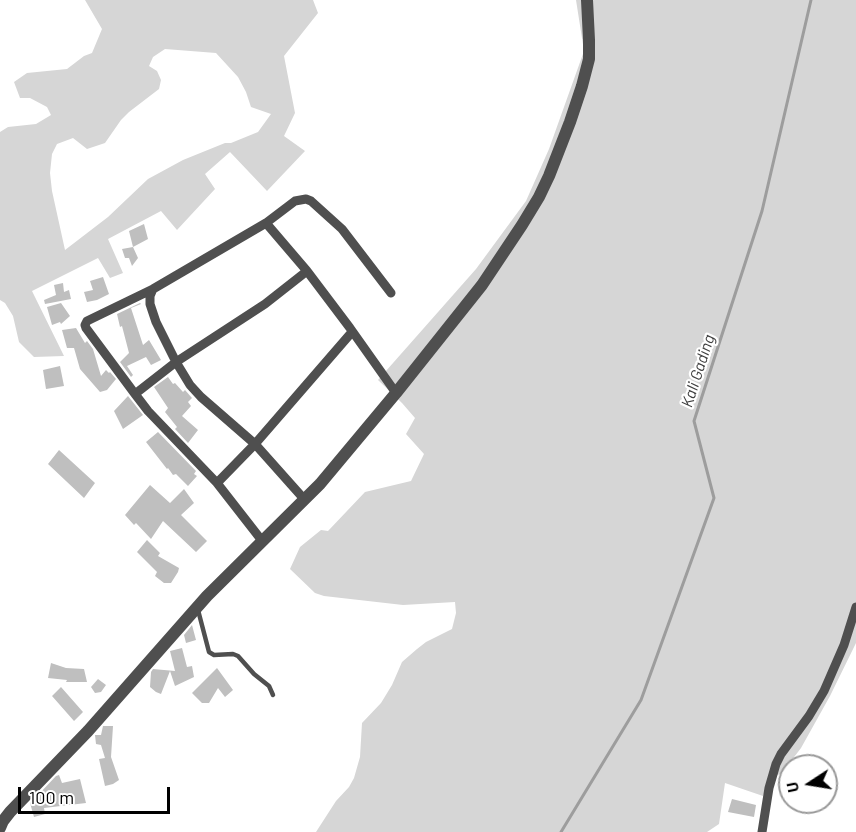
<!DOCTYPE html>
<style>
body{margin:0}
#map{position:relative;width:856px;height:832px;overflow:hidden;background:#fff;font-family:Barlow,sans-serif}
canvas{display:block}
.north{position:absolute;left:778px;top:754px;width:60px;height:60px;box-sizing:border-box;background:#fff;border:2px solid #999;border-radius:50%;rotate:258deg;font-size:16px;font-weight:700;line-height:24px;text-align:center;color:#000}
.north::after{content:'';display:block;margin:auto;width:21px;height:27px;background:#000;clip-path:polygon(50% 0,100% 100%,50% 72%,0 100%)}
.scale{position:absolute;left:18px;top:787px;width:152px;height:27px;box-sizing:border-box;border:3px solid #000;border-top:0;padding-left:8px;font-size:18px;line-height:21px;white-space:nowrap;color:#000;-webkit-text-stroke:4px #fff;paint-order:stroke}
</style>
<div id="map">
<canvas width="856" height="832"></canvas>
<div class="north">U</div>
<div class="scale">100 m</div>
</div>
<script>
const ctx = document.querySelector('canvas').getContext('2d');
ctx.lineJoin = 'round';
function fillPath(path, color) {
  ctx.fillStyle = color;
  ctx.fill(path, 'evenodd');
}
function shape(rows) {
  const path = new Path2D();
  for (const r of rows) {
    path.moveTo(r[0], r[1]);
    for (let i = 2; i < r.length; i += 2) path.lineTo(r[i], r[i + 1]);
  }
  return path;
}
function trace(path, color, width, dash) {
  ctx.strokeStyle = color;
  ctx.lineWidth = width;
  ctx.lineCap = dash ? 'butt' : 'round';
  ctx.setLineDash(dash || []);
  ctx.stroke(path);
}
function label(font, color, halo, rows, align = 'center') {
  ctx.font = font + ' Barlow,sans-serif';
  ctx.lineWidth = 4.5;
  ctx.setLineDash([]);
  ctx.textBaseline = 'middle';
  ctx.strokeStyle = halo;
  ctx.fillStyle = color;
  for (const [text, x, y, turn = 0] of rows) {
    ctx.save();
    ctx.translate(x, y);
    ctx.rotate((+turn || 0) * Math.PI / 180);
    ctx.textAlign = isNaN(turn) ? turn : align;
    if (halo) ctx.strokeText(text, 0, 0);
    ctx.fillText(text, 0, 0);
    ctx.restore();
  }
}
const green = shape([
 [85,0,313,0,318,13,284,56,295,113,284,136,305,151,267,191,230,152,205,174,215,189,177,230,161,211,108,239,123,273,110,278,98,258,32,291,64,356,34,357,19,342,13,316,5,303,0,300,0,132,8,127,36,124,51,115,47,107,30,98,20,98,14,82,27,73,67,69,84,56,92,53,102,29],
 [165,49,216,53,238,77,246,92,251,107,271,114,258,132,231,143,225,143,183,160,148,179,108,217,65,250,52,191,50,173,52,154,57,144,73,138,87,149,105,143,121,120,129,112,159,89,161,80,157,71,149,66,153,57],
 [576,0,856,0,856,643,830,696,801,748,782,773,769,779,763,796,725,783,719,824,707,832,316,832,336,801,349,787,354,778,360,757,362,723,381,703,392,685,402,662,417,649,426,642,452,629,456,613,455,602,403,605,324,596,315,593,290,569,300,547,321,530,328,531,365,492,411,481,424,454,406,434,415,418,402,403,378,380,476,269,526,201,549,149,584,51]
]);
const stream = shape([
 [561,832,641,700,714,498,694,421,762,211,811,0]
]);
const building = shape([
 [144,224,148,239,133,247,138,258,132,266,129,258,125,258,122,249,133,247,129,231],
 [103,277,109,294,97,300,87,302,84,292,93,290,90,281],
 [63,283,64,292,69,290,71,299,45,304,44,300,56,295,54,285],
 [61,303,70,316,61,324,60,322,52,325,47,307],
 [140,303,141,304,131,308,143,345,149,340,161,360,151,365,146,357,127,366,133,375,131,377,120,362,129,353,122,326,120,327,117,314],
 [76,328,85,343,87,341,93,349,101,376,106,370,109,373,110,372,116,379,107,390,100,392,80,369,74,348,67,348,62,330],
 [60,366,64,386,46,389,43,370],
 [168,377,173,384,175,383,183,392,185,390,192,398,188,402,191,406,182,416,198,430,188,443,175,429,177,427,165,412,168,408,154,387],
 [128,396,143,415,123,429,114,411],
 [158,432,196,471,194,474,197,476,188,486,176,474,173,475,168,468,167,469,146,442],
 [59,450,95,483,84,498,48,464],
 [150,485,170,503,184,489,194,503,181,515,207,541,196,552,163,521,151,539,136,523,134,525,125,515],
 [147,540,160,553,158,556,179,568,178,572,171,583,164,583,155,576,157,572,137,552],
 [192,625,196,640,186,643,184,635],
 [182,648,187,667,192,666,194,677,175,686,170,671,161,694,156,692,150,687,151,672,153,669,175,671,170,651],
 [51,663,66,668,84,669,87,682,66,682,67,680,48,678],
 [217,668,233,690,225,697,218,688,209,703,202,703,192,693],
 [98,679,106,685,101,692,95,693,91,687],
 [61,687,83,712,74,721,52,696],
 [103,726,113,726,111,757,119,780,113,784,105,786,99,759,105,758,101,745,96,744,95,735,101,735],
 [59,775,62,783,80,779,86,803,44,808,45,814,34,817,30,803,34,799,40,797,39,794,56,776],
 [732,799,756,805,754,817,728,812]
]);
const service = shape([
 [198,610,209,652,214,655,233,654,238,656,254,674,269,686,273,695]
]);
const minor = shape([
 [266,223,307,271],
 [153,289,87,321,85,325,86,328,135,394,148,411,217,483,263,542],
 [135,394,176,362,265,304,307,271,350,328,396,393],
 [217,483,255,444,352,332],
 [304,499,255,444,201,397,190,385,176,362,156,322,150,304,150,296,153,289,266,223,295,201,306,199,311,201,342,229,391,293],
 [762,832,769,788,776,764,781,754,809,716,824,691,844,645,856,607]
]);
const tertiary = shape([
 [0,828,3,821,10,812,88,731,207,596,320,484,396,393,482,285,522,225,539,197,549,176,570,122,582,86,589,59,589,40,587,0]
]);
const waterNames = [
 ["Kali Gading",698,371,-72]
];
fillPath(green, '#d6d6d6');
trace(stream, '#9d9d9d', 3);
fillPath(building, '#bfbfbf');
trace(service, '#4f4f4f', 4.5);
trace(minor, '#4f4f4f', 9);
trace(tertiary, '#4f4f4f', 12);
label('italic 16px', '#3e3e3e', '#fff', waterNames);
</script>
